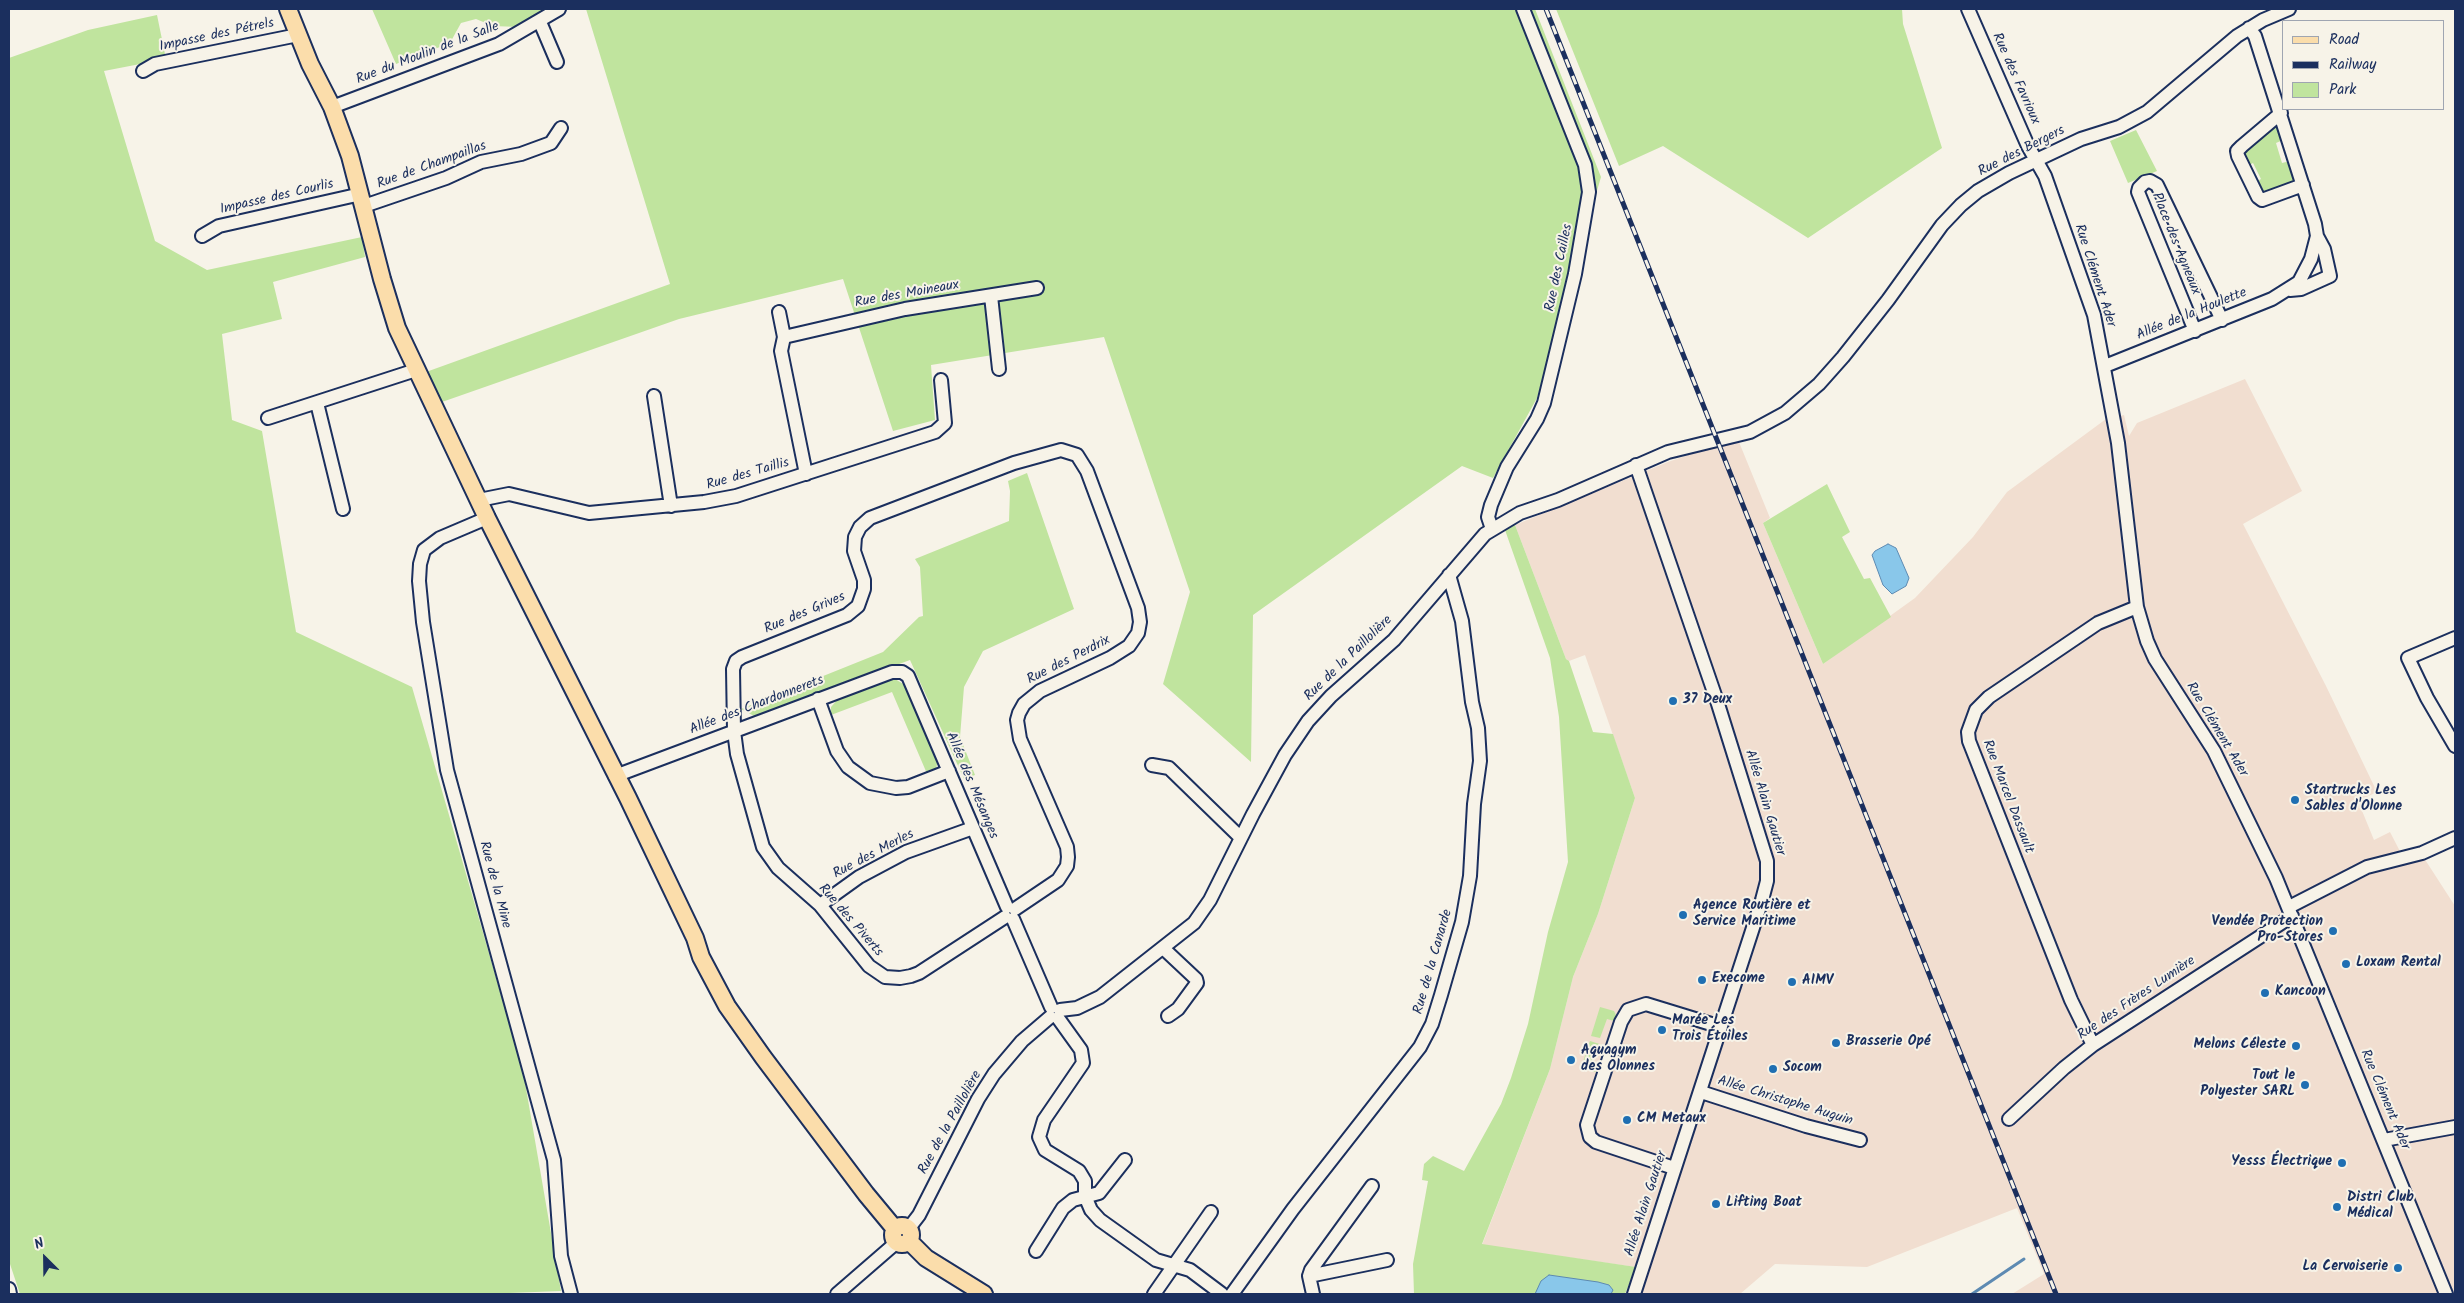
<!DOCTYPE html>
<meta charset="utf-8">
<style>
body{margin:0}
#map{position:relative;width:2464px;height:1303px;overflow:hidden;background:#f7f3e8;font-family:Kalam,sans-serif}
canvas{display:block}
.frame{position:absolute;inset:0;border:10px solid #1b2f5e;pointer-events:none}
.legend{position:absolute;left:2282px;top:20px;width:162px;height:90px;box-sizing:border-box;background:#f7f3e8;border:1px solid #9fa5b1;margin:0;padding:6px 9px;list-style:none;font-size:15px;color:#1b2f5e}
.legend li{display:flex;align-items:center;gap:10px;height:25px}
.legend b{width:25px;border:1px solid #9fa5b1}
.north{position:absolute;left:20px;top:1233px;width:50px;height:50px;-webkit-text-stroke:4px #f7f3e8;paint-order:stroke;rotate:337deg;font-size:14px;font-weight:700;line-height:20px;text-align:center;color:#1b2f5e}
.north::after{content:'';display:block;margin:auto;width:18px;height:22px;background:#1b2f5e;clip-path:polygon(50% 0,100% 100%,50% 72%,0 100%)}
</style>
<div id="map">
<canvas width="2464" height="1303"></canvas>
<div class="frame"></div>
<ul class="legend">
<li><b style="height:6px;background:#fbddab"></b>Road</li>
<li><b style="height:6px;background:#1b2f5e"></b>Railway</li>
<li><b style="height:14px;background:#c0e49e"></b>Park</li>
</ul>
<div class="north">N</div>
</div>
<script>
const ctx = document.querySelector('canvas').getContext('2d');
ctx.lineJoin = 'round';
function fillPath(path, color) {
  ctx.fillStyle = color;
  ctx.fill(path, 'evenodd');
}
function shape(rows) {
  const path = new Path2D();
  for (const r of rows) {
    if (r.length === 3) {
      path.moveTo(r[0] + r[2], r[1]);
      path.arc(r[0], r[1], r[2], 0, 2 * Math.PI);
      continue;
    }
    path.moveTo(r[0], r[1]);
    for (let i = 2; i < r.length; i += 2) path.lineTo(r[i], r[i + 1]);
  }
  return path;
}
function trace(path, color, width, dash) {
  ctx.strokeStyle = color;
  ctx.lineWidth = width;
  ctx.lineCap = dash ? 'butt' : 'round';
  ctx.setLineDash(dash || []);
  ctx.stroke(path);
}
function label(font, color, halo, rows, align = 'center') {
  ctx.font = font + ' Kalam,sans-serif';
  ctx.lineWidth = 4;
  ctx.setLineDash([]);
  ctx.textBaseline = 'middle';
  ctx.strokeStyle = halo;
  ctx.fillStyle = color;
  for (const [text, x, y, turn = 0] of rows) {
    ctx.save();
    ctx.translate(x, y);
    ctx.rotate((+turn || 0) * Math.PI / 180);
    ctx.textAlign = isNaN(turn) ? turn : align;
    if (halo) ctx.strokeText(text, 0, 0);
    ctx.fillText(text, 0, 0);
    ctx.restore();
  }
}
const built = shape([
 [2245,379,2302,491,2243,524,2326,686,2377,792,2358,801,2374,840,2390,832,2406,863,2424,858,2455,906,2455,1294,2012,1294,2044,1274,2017,1208,1867,1267,1775,1264,1740,1294,1628,1294,1635,1267,1482,1245,1550,1069,1573,977,1598,914,1635,798,1585,655,1569,661,1566,659,1515,525,1668,462,1711,447,1739,442,1770,518,1763,523,1823,664,1915,598,1973,537,2007,492,2106,419,2124,415,2129,436,2137,423]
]);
const green = shape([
 [372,9,545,9,519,27,493,26,476,19,461,23,450,43,396,64],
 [586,9,1535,9,1601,177,1537,398,1493,478,1462,466,1253,615,1251,762,1163,684,1190,592,1104,337,931,365,935,420,893,431,843,279,679,319,442,402,426,372,670,284],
 [1556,9,1902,9,1903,24,1942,148,1808,238,1663,146,1619,166],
 [157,15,166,59,104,71,155,241,207,270,362,237,365,257,273,282,282,319,222,334,232,420,262,431,296,632,412,687,523,1071,561,1291,483,1294,20,1294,9,1261,9,58,88,30],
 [2276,124,2283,140,2276,143,2282,163,2290,161,2294,182,2262,195,2254,183,2261,179,2253,163,2247,166,2241,151],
 [2136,130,2157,171,2128,183,2110,141],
 [1027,473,1074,609,983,651,964,687,960,737,975,775,964,779,910,660,756,717,741,709,883,652,919,617,923,616,920,567,915,559,1009,521,1010,491,1008,481],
 [1827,484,1850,532,1842,537,1864,579,1870,578,1891,617,1823,664,1763,523],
 [1515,525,1566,659,1569,661,1593,732,1613,734,1635,798,1598,914,1573,977,1550,1069,1482,1244,1636,1267,1625,1294,1414,1294,1413,1264,1428,1181,1422,1180,1424,1164,1433,1156,1464,1171,1501,1104,1511,1078,1528,1024,1548,932,1568,862,1559,717,1550,658,1505,530],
 [890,679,895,679,905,685,938,761,935,772,928,776,892,692,831,715,831,707,838,699],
 [1600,1007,1614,1011,1616,1015,1614,1021,1607,1019,1600,1038,1591,1036],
 [1590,1041,1606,1046,1603,1055,1587,1049],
 [1586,1053,1594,1056,1591,1067,1597,1070,1595,1072,1581,1068]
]);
const water = shape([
 [1888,544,1896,548,1909,578,1906,586,1892,594,1883,585,1872,555,1875,551,1888,544],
 [1549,1275,1598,1282,1609,1285,1613,1290,1611,1294,1535,1294,1541,1281,1549,1275]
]);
const stream = shape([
 [1972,1294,2024,1259]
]);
const minor = shape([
 [1968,9,2028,146,2045,176,2094,315,2118,443,2137,607,2147,641,2155,659,2214,751,2276,878,2446,1294],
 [540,22,557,62],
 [143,71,155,64,298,35],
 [332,107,499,44,559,9],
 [2281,113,2242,146,2237,151,2238,156,2258,197,2262,200,2303,185],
 [364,206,446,178,481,162,521,154,551,143,561,128],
 [202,236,219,226,361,194],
 [2290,290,2301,289,2330,276,2324,249,2317,236],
 [991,296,999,369],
 [779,312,784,337,781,351,806,474],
 [2195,331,2138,192,2139,188,2145,182,2150,181,2157,185,2222,320],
 [784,337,905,309,1037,288],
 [2105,366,2272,299,2299,282,2311,259,2317,236,2315,224,2255,36,2249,28],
 [654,396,671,506],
 [317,403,343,509],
 [268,418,416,370],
 [479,500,509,494,589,513,704,502,736,496,935,432,945,423,941,380],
 [487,518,440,538,424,550,420,564,419,581,423,622,447,770,554,1160,561,1256,571,1294],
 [1492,529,1488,517,1491,505,1507,467,1537,419,1544,403,1575,274,1589,192,1585,165,1579,150,1523,9],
 [2455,638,2408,658,2427,698,2455,746],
 [818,699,837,751,848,767,870,783,896,788,908,787,949,771],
 [1152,765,1169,768,1241,838],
 [615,776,892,672,902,672,908,676,1007,907],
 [820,905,859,877,906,852,973,828],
 [2289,907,2367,867,2422,853,2455,838],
 [1005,917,919,973,911,976,900,978,885,977,869,966,820,905,778,868,763,847,737,754,734,731,733,669,736,661,742,657,847,615,858,606,864,589,864,580,854,551,855,537,860,527,870,518,1014,463,1061,450,1077,455,1087,471,1138,608,1140,622,1138,633,1129,646,1110,658,1040,691,1024,704,1019,713,1017,720,1020,739,1067,847,1068,857,1067,866,1058,880,1015,909],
 [1013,919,1051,1007],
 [1163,948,1196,979,1197,983,1178,1009,1168,1016],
 [1060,1010,1077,1008,1100,997,1194,923,1210,900,1253,814,1285,755,1308,721,1331,696,1394,640,1485,534,1520,513,1558,500,1668,452,1750,432,1785,413,1819,384,1843,357,1888,300,1942,225,1961,205,1978,191,2009,173,2081,139,2119,127,2147,112,2237,36,2263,20,2289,9],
 [1058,1018,1081,1050,1083,1063,1044,1120,1039,1137,1045,1150,1079,1171,1085,1181,1085,1196,1091,1210,1100,1220,1156,1260,1190,1270,1222,1294],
 [2093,1045,2071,1000,1969,741,1968,732,1976,710,1989,697,2098,623,2137,607],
 [1701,1092,1806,1126,1860,1140],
 [2009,1119,2064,1068,2093,1045,2292,916],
 [2384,1140,2455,1127],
 [1674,1168,1596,1142,1590,1137,1587,1125,1621,1022,1628,1010,1646,1004,1721,1027],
 [909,1228,919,1215,978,1099,994,1074,1022,1041,1050,1017],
 [1036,1251,1063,1208,1073,1200,1099,1193,1125,1160],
 [1309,1276,1387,1260],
 [9,1289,10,1294],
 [837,1294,897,1242],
 [1154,1294,1211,1212],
 [1232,1294,1293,1209,1420,1047,1432,1024,1441,995,1462,922,1470,876,1474,804,1480,761,1478,728,1472,702,1462,621,1449,575],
 [1313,1294,1309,1276,1311,1270,1372,1186],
 [1634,1294,1762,900,1767,881,1767,861,1718,704,1636,465]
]);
const major = shape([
 [288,9,310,64,332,107,350,156,382,279,397,328,487,518,628,798,695,938,701,957,727,1006,763,1057,866,1194,895,1229],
 [902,1235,9],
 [909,1241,926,1258,984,1294]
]);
const rail = shape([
 [1546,9,2056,1294]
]);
const markers = [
 [1673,701,5,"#1f6fb2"],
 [2295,800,5,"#1f6fb2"],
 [1683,915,5,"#1f6fb2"],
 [2333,931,5,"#1f6fb2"],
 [2346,964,5,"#1f6fb2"],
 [1702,980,5,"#1f6fb2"],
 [1792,982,5,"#1f6fb2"],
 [2265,993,5,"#1f6fb2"],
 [1662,1030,5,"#1f6fb2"],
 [1836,1043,5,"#1f6fb2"],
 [2296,1046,5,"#1f6fb2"],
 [1571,1060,5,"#1f6fb2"],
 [1773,1069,5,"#1f6fb2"],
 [2305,1085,5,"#1f6fb2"],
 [1627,1120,5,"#1f6fb2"],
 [2342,1163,5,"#1f6fb2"],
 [1716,1204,5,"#1f6fb2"],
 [2337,1207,5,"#1f6fb2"],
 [2398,1268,5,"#1f6fb2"]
];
const streetNames = [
 ["Impasse des Pétrels",217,36,-12],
 ["Rue du Moulin de la Salle",428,54,-21],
 ["Rue des Favrioux",2015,79,66],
 ["Rue des Bergers",2022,152,-27],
 ["Rue de Champaillas",432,166,-20],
 ["Impasse des Courlis",277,198,-13],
 ["Place des Agneaux",2175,244,68],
 ["Rue des Cailles",1560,268,-78],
 ["Rue Clément Ader",2094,276,72],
 ["Rue des Moineaux",907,295,-10],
 ["Allée de la Houlette",2192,315,-22],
 ["Rue des Taillis",748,475,-16],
 ["Rue des Grives",805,614,-23],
 ["Rue de la Paillolière",1349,659,-44],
 ["Rue des Perdrix",1069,661,-27],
 ["Allée des Chardonnerets",757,706,-21],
 ["Rue Clément Ader",2216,730,59],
 ["Allée des Mésanges",971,786,67],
 ["Rue Marcel Dassault",2007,797,69],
 ["Allée Alain Gautier",1764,803,73],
 ["Rue des Merles",874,855,-28],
 ["Rue de la Mine",494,885,75],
 ["Rue des Piverts",850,921,49],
 ["Rue de la Canarde",1434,962,-74],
 ["Rue des Frères Lumière",2137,999,-34],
 ["Rue Clément Ader",2384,1100,67],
 ["Allée Christophe Auguin",1785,1102,17],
 ["Rue de la Paillolière",951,1123,-61],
 ["Allée Alain Gautier",1647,1204,-72]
];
const poiNames = [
 ["37 Deux",1683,701],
 ["Startrucks Les",2305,792],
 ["Sables d'Olonne",2305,808],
 ["Agence Routière et",1693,907],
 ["Service Maritime",1693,923],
 ["Vendée Protection",2323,923,"right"],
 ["Pro-Stores",2323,939,"right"],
 ["Loxam Rental",2356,964],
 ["Execome",1712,980],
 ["AIMV",1802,982],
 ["Kancoon",2275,993],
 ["Marée Les",1672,1022],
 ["Trois Étoiles",1672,1038],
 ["Brasserie Opé",1846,1043],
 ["Melons Céleste",2286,1046,"right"],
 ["Aquagym",1581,1052],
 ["des Olonnes",1581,1068],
 ["Socom",1783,1069],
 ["Tout le",2295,1077,"right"],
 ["Polyester SARL",2295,1093,"right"],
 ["CM Metaux",1637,1120],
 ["Yesss Électrique",2332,1163,"right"],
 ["Distri Club",2347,1199],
 ["Médical",2347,1215],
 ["Lifting Boat",1726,1204],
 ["La Cervoiserie",2388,1268,"right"]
];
fillPath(built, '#f1ded0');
fillPath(green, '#c0e49e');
fillPath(water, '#89c7ea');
trace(water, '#5d8ab2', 1);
trace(stream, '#5d8ab2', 3);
trace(minor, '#1b2f5e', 16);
trace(major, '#1b2f5e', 20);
trace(minor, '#f7f3e8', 12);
trace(major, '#fbddab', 16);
trace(rail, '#1b2f5e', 5);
trace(rail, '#f7f3e8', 3, [9]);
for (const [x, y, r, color] of markers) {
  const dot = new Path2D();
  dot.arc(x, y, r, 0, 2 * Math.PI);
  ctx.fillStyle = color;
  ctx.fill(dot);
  trace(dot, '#f7f3e8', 2);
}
label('14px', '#1b2f5e', '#f7f3e8', streetNames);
label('bold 14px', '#1b2f5e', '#f7f3e8', poiNames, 'left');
</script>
